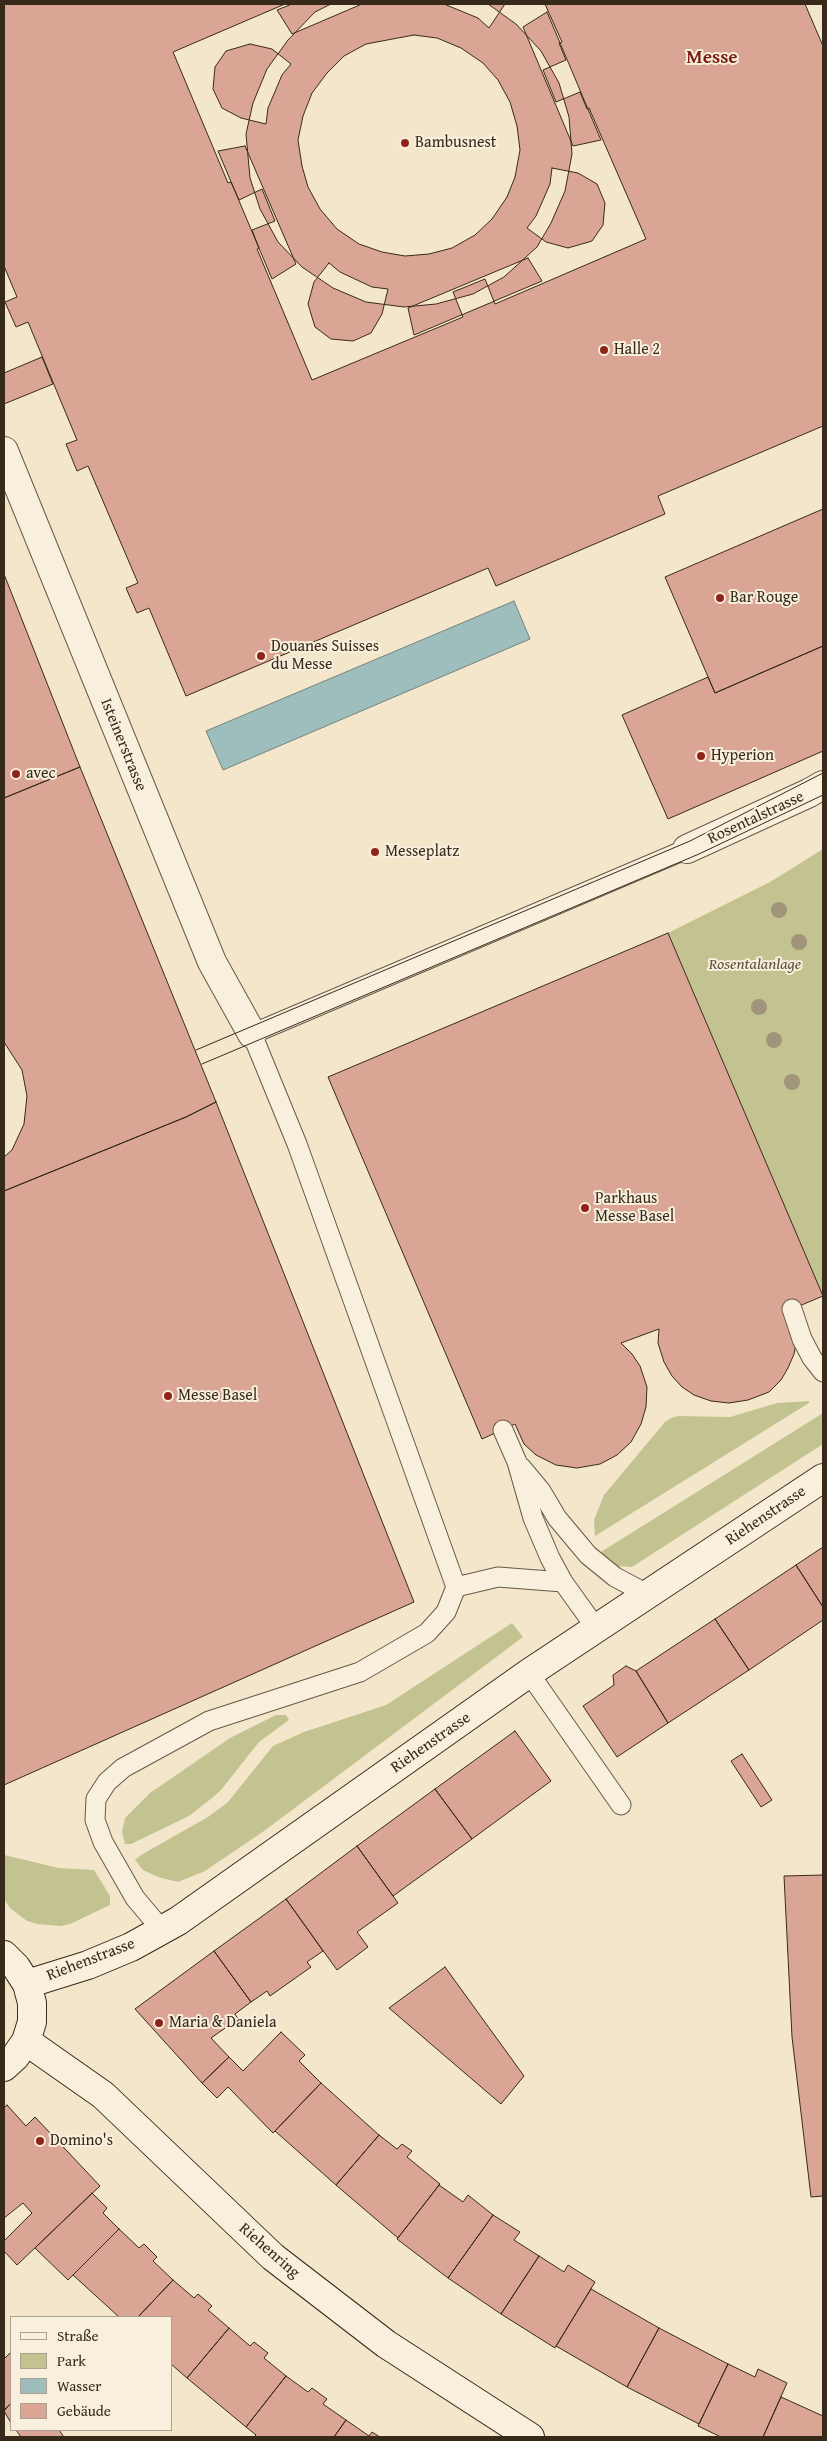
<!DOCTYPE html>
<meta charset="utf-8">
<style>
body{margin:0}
#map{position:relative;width:827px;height:2441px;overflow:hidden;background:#f4e6cb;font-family:"Gentium Book Plus",serif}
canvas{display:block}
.frame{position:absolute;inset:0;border:5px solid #382a1a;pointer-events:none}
.legend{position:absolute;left:10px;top:2316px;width:162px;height:115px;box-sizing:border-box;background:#f8efdd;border:1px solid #aba08f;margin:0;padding:6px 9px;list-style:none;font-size:15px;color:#382a1a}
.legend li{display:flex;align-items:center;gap:10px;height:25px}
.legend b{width:25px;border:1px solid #aba08f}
</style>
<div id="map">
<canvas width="827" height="2441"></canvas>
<div class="frame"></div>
<ul class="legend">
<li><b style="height:6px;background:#f8efdd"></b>Straße</li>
<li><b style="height:14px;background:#c3c392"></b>Park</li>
<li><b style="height:14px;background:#9dbebd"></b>Wasser</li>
<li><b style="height:14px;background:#daa595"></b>Gebäude</li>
</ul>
</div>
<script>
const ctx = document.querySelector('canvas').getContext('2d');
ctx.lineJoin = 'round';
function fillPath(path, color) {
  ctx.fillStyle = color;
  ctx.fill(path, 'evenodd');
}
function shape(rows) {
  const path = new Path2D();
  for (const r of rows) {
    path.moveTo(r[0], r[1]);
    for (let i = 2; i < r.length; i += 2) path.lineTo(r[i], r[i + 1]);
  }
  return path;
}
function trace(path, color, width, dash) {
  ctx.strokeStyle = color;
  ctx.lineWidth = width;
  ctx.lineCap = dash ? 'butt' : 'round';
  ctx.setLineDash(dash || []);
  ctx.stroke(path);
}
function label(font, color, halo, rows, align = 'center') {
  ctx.font = font + ' "Gentium Book Plus",serif';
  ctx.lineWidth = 4;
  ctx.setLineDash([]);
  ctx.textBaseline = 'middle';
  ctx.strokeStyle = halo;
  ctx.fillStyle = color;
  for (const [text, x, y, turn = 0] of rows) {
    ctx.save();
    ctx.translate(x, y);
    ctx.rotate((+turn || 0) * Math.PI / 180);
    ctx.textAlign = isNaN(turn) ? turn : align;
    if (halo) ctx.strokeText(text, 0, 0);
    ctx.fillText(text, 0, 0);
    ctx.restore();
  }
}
const green = shape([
 [823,849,823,1303,823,1296,668,933,770,882],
 [809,1401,809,1403,595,1536,594,1520,604,1495,665,1422,671,1418,678,1416,730,1417,777,1403],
 [823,1413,823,1444,632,1567,617,1566,606,1559,601,1552],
 [512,1623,523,1637,264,1831,205,1871,178,1882,158,1877,143,1870,135,1860,141,1855,208,1817,228,1802,273,1746,304,1732,386,1705],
 [276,1715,286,1715,289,1720,259,1742,221,1790,212,1798,189,1816,131,1844,125,1844,122,1832,125,1818,150,1793,230,1738],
 [4,1855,59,1868,94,1870,110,1896,110,1905,70,1924,61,1926,37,1924,27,1921,10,1908,4,1899]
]);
const water = shape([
 [514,601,530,639,223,770,206,731,514,601]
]);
const building = shape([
 [4,4,285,4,173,52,228,183,231,182,239,200,262,189,275,221,252,230,259,248,257,249,312,380,463,317,453,292,485,279,495,304,646,239,589,108,587,109,580,92,556,102,543,70,566,60,559,43,562,42,545,4,805,4,823,46,823,426,658,496,665,514,496,586,488,568,186,696,149,608,137,613,126,588,138,583,88,466,77,471,66,444,77,440,28,322,16,327,5,302,17,297,4,266,4,4],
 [292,4,362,4,292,34,277,10,292,4],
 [331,4,488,4,516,24,541,51,559,83,569,117,572,154,565,191,551,223,537,247,504,277,473,294,436,304,404,307,366,302,333,288,302,267,278,242,260,209,250,178,246,134,253,103,267,69,288,40,315,12,331,4],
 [414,35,437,38,461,48,483,63,498,80,510,102,517,126,520,150,515,177,507,197,492,219,475,235,452,248,429,254,405,256,382,252,359,244,337,229,320,209,308,187,302,166,298,140,303,116,312,93,327,73,344,56,366,44,414,35],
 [444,4,505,4,489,28,478,18,444,4],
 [547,12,601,140,573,146,523,27,547,12],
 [250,44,272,49,291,64,282,75,268,108,266,124,241,118,222,108,213,89,215,67,226,51,250,44],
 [245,146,296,264,272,279,218,151,245,146],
 [552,168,578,173,597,184,605,203,603,225,592,241,568,248,546,242,527,228,536,216,550,184,552,168],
 [528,258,542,281,414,335,408,308,528,258],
 [329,263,340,272,372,287,388,289,382,314,371,333,353,341,331,339,315,327,308,304,314,282,329,263],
 [42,357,53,384,4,404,4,373,42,357],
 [823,509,823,646,715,693,665,577,823,509],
 [4,574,80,767,4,798,4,574],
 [823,646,823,751,668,819,622,715,708,677,715,693,823,646],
 [80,767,216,1102,186,1117,4,1191,4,1157,12,1150,24,1124,27,1096,22,1070,4,1042,4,798,80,767],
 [668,933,823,1296,792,1309,797,1339,794,1354,788,1368,781,1380,769,1392,748,1400,729,1403,711,1401,694,1395,682,1387,672,1376,664,1362,658,1343,659,1329,621,1343,632,1354,640,1366,647,1387,646,1407,641,1424,631,1442,617,1455,600,1464,577,1468,556,1465,536,1455,524,1444,515,1424,482,1439,328,1077,668,933],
 [216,1102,414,1602,4,1785,4,1191,186,1117,216,1102],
 [823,1547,823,1607,796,1565,823,1547],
 [796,1565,823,1607,823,1620,749,1670,715,1619,796,1565],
 [715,1619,749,1670,668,1723,636,1671,715,1619],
 [626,1666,636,1671,668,1723,617,1757,583,1706,614,1685,613,1675,626,1666],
 [515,1731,551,1781,472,1839,435,1789,515,1731],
 [742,1754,772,1800,761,1807,731,1761,742,1754],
 [435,1789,472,1839,393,1896,357,1846,435,1789],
 [357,1846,398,1903,357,1932,368,1947,337,1970,286,1899,357,1846],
 [823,1875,823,2196,811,2197,792,2037,784,1876,823,1875],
 [286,1899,323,1951,307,1962,311,1967,270,1996,267,1991,251,2002,214,1951,286,1899],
 [214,1951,251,2002,235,2014,238,2019,211,2038,229,2057,202,2083,135,2009,214,1951],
 [445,1967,524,2076,501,2104,389,2008,445,1967],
 [281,2032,305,2055,299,2061,321,2083,273,2133,228,2087,217,2098,202,2083,229,2057,243,2071,281,2032],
 [321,2083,379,2135,336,2185,275,2131,321,2083],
 [7,2105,26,2126,35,2117,100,2186,17,2265,4,2251,4,2241,32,2213,23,2203,4,2218,4,2108,7,2105],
 [379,2135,397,2149,402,2144,412,2151,407,2157,440,2184,398,2238,336,2185,379,2135],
 [439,2185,463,2202,468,2195,493,2215,448,2278,397,2239,439,2185],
 [92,2193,107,2208,103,2213,119,2229,68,2280,35,2248,92,2193],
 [493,2215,520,2232,514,2240,539,2256,501,2314,448,2278,493,2215],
 [119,2229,139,2248,144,2244,157,2257,153,2261,173,2280,138,2317,119,2317,73,2275,119,2229],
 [539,2256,564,2272,568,2265,595,2282,555,2348,501,2314,539,2256],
 [173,2280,194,2298,198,2294,204,2299,212,2306,208,2310,229,2328,187,2378,171,2364,171,2317,138,2317,173,2280],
 [591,2289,659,2328,627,2387,556,2346,591,2289],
 [229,2328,250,2346,254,2342,268,2353,264,2358,286,2376,246,2427,187,2378,229,2328],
 [659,2328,728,2364,699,2424,627,2387,659,2328],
 [11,2352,11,2403,4,2410,4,2359,11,2352],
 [728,2364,755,2377,758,2369,787,2383,763,2437,721,2437,698,2426,728,2364],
 [286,2376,308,2392,312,2388,327,2399,323,2404,346,2420,334,2437,254,2437,256,2435,246,2427,286,2376],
 [781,2397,823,2416,823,2437,763,2437,781,2397],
 [11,2403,11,2423,4,2411,11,2403],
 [346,2420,369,2436,372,2432,380,2437,334,2437,346,2420],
 [16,2430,59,2430,64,2437,21,2437,16,2430]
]);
const service = shape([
 [792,1309,802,1339,812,1358,823,1372],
 [503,1430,517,1462,533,1518,550,1558,563,1582,596,1628],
 [521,1467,541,1491,557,1518,588,1555,615,1577,647,1594],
 [456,1587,498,1577,563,1582],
 [529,1673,621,1805],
 [162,1930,135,1898,103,1842,95,1820,96,1799,107,1782,123,1768,209,1721,360,1672,427,1633,446,1612,456,1587,297,1144,252,1034,687,849]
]);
const minor = shape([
 [4,451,212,962,252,1034],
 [687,849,809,793,823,785]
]);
const secondary = shape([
 [4,1955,16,1967,27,1984,32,2003,32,2022,26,2041,15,2057,4,2067],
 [27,1984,88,1965,131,1947,178,1921,529,1673,823,1478],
 [26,2041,103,2095,273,2257,386,2344,530,2437]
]);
const tram = shape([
 [196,1050,690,841,823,773],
 [202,1064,699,854,823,795]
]);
const trees = [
 [779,910],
 [799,942],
 [759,1007],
 [774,1040],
 [792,1082]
];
const markers = [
 [405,143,5,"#8f2418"],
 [604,350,5,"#8f2418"],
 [720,598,5,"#8f2418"],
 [261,656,5,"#8f2418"],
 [701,756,5,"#8f2418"],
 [16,774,5,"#8f2418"],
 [375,852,5,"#8f2418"],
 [585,1208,5,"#8f2418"],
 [168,1396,5,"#8f2418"],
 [159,2023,5,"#8f2418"],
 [40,2141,5,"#8f2418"]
];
const poiNames = [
 ["Bambusnest",415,143],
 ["Halle 2",614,350],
 ["Bar Rouge",730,598],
 ["Douanes Suisses",271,647],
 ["du Messe",271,665],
 ["Hyperion",711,756],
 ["avec",26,774],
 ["Messeplatz",385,852],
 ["Parkhaus",595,1199],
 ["Messe Basel",595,1217],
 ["Messe Basel",178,1396],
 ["Maria & Daniela",169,2023],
 ["Domino's",50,2141]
];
const streetNames = [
 ["Isteinerstrasse",123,745,68],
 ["Rosentalstrasse",756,818,-25],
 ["Riehenstrasse",766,1516,-34],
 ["Riehenstrasse",431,1743,-35],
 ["Riehenstrasse",91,1960,-21],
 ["Riehenring",269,2251,41]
];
const parkNames = [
 ["Rosentalanlage",755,965]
];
const quarterNames = [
 ["Messe",712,58]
];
fillPath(green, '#c3c392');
fillPath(water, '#9dbebd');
trace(water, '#75837c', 1);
fillPath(building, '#daa595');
trace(building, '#382a1a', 1);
trace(service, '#675946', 21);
trace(minor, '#675946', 30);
trace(secondary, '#382a1a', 30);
trace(service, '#f8efdd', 19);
trace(minor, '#f8efdd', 28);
trace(secondary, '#f8efdd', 28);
trace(tram, '#382a1a', 1);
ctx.fillStyle = '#a0947a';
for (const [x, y] of trees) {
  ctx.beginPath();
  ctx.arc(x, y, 8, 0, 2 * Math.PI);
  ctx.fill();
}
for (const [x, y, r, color] of markers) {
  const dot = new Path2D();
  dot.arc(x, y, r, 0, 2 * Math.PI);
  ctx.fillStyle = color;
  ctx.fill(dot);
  trace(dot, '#f8efdd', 2);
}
label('16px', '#382a1a', '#f8efdd', poiNames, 'left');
label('16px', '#382a1a', '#f8efdd', streetNames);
label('italic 16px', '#5b5038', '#f8efdd', parkNames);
label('bold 19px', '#7a1f14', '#f8efdd', quarterNames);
</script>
